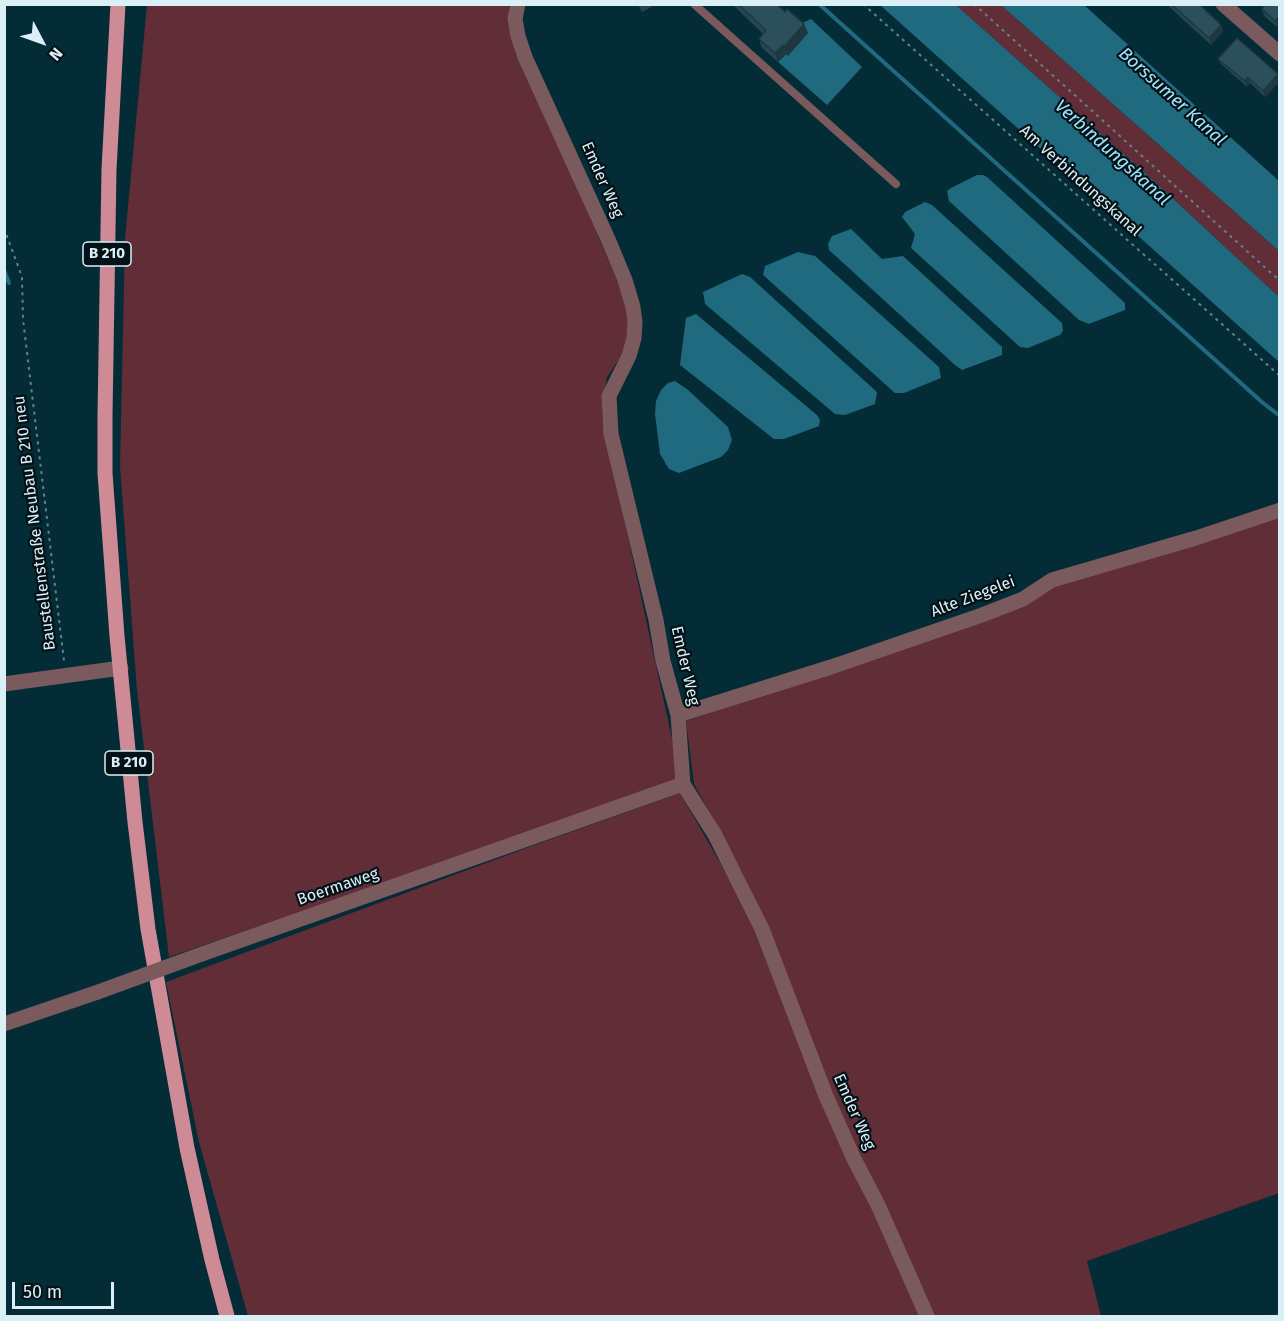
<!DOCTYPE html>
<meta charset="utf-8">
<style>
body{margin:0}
#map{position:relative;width:1284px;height:1321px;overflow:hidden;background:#042c37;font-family:"Fira Sans",sans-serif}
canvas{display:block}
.frame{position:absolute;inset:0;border:6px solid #dbeff6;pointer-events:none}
.north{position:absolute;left:12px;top:12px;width:60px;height:60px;-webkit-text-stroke:4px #041217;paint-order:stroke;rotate:131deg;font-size:16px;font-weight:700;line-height:24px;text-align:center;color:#dbeff6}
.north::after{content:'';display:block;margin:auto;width:21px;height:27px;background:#dbeff6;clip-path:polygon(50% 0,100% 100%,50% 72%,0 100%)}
.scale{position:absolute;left:12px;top:1282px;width:102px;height:27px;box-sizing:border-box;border:3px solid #dbeff6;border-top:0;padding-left:8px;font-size:18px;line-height:21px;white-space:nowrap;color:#dbeff6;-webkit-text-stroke:4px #041217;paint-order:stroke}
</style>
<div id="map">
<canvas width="1284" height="1321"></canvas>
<div class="frame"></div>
<div class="north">N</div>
<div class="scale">50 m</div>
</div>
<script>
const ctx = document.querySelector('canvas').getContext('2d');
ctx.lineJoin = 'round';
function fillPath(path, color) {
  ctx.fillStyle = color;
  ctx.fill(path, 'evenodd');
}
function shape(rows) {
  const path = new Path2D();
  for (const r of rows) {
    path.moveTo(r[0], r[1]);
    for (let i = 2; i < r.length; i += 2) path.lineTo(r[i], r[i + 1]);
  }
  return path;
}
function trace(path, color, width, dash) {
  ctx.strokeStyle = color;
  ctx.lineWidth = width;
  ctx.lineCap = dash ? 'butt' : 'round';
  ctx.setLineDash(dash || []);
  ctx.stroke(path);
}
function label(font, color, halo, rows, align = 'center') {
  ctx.font = font + ' "Fira Sans",sans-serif';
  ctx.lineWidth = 4.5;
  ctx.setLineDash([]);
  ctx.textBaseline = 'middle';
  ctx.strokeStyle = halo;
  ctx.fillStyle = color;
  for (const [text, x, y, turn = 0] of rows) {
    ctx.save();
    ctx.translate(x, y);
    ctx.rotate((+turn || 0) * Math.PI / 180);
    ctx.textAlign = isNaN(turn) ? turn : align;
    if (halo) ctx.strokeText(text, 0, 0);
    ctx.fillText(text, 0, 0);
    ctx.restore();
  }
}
const green = shape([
 [147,5,509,5,512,34,628,306,628,332,622,355,607,377,602,409,603,423,681,780,169,957,137,690,120,467,125,239],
 [956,5,1001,5,1279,251,1279,297,1155,182],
 [1279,517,1279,1193,1087,1261,1101,1316,933,1316,831,1094,768,927,742,872,694,784,686,721,1024,605,1055,585],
 [680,793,758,929,920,1316,248,1316,199,1142,166,982,532,846]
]);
const water = shape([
 [880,5,956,5,1155,182,1279,297,1279,362],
 [1001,5,1084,5,1279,181,1279,251],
 [811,19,862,67,827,105,778,62,786,54,787,55,798,25],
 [977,175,983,175,987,177,1125,303,1125,310,1089,324,1079,320,949,201,947,191,951,188],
 [925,202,932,205,1062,323,1063,331,1060,335,1028,348,1020,347,911,248,915,234,902,217,905,212],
 [851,229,882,259,903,256,1002,347,1002,355,962,370,955,365,829,250,828,244,832,236],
 [798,252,815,256,939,367,941,378,904,393,895,393,763,275,765,266],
 [742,274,750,277,877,392,875,404,845,415,835,414,705,304,703,292],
 [696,314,817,415,820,420,819,426,784,439,774,439,680,365,686,318],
 [675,381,688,390,728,427,732,440,728,450,721,457,679,473,669,469,660,454,655,414,656,401,661,390,668,383]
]);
const stream = shape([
 [819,4,1263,403,1280,416],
 [4,270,9,283]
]);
const path = shape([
 [863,4,1280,376],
 [974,4,1280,281],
 [4,228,22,277,23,319,64,661]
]);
const lane = shape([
 [694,4,896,184]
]);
const street = shape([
 [518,4,515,19,518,36,525,57,608,239,625,280,633,307,635,322,634,338,629,356,609,396,611,434,656,620,663,661,678,715,683,784,715,835,762,929,826,1096,854,1159,878,1205,927,1316],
 [1223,4,1280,54],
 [4,684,121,668],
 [678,715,831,667,982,615,1023,599,1052,580,1196,538,1280,510],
 [202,954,683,784],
 [4,1024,98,992]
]);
const primary = shape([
 [118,4,109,169,105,416,105,473,117,636,135,822,148,929,187,1148,212,1260,227,1316]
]);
const streetBridge = shape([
 [98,992,202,954]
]);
const wall = shape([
 [638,4,652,4,653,6,642,12],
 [732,4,776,4,785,12,804,24,808,33,788,56,786,54,778,62,762,48,759,39,763,34],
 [1166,4,1199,4,1223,31,1211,45],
 [1280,4,1277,27,1264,16,1262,9],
 [1218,59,1278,74,1280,81,1265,97,1250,83,1247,87,1221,64]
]);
const shadedWall = shape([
 [1280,16,1280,25,1277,27,1275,21],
 [804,24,808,33,788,56,784,47],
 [1221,25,1223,31,1211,45,1209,38],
 [783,45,786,54,778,62,775,53],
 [1278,74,1280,81,1265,97,1263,91],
 [1248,77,1250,83,1247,87,1245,81]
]);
const building = shape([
 [738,4,776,4,785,12,787,9,804,24,784,47,783,45,775,53,759,39,766,30,738,4],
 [1171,4,1199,4,1221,25,1209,38,1171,4],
 [1266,4,1280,4,1280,16,1275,21,1262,9,1266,4],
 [1237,38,1278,74,1263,91,1248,77,1245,81,1218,59,1237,38],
 [1278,1314,1279,1317,1266,1317,1278,1314]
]);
const shields = [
 [107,254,48],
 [129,763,48]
];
const shieldNames = [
 ["B 210",107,254],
 ["B 210",129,763]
];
const streetNames = [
 ["Emder Weg",602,180,66],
 ["Am Verbindungskanal",1080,181,42],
 ["Baustellenstraße Neubau B 210 neu",35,523,-97],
 ["Alte Ziegelei",973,597,-21],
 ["Emder Weg",685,666,77],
 ["Boermaweg",338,887,-19],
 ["Emder Weg",854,1112,66]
];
const waterNames = [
 ["Borssumer Kanal",1172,97,42],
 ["Verbindungskanal",1112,153,42]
];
fillPath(green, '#612d37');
fillPath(water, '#1f6a7f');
trace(stream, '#1f6a7f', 4);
trace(path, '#63838c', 2, [3, 4.5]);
trace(lane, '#7b5a5e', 8);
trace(street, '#7b5a5e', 15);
trace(primary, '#ce8b95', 15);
trace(streetBridge, '#7b5a5e', 15);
fillPath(wall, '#25454f');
fillPath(shadedWall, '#1e3840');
fillPath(building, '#2b505c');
trace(building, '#1e3840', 1.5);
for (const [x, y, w] of shields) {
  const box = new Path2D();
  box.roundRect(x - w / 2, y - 12, w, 24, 4.5);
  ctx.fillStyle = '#041217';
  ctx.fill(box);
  trace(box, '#dbeff6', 1.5);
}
label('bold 15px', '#dbeff6', null, shieldNames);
label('16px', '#dbeff6', '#041217', streetNames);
label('italic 18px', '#9fe4fc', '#041217', waterNames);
</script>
